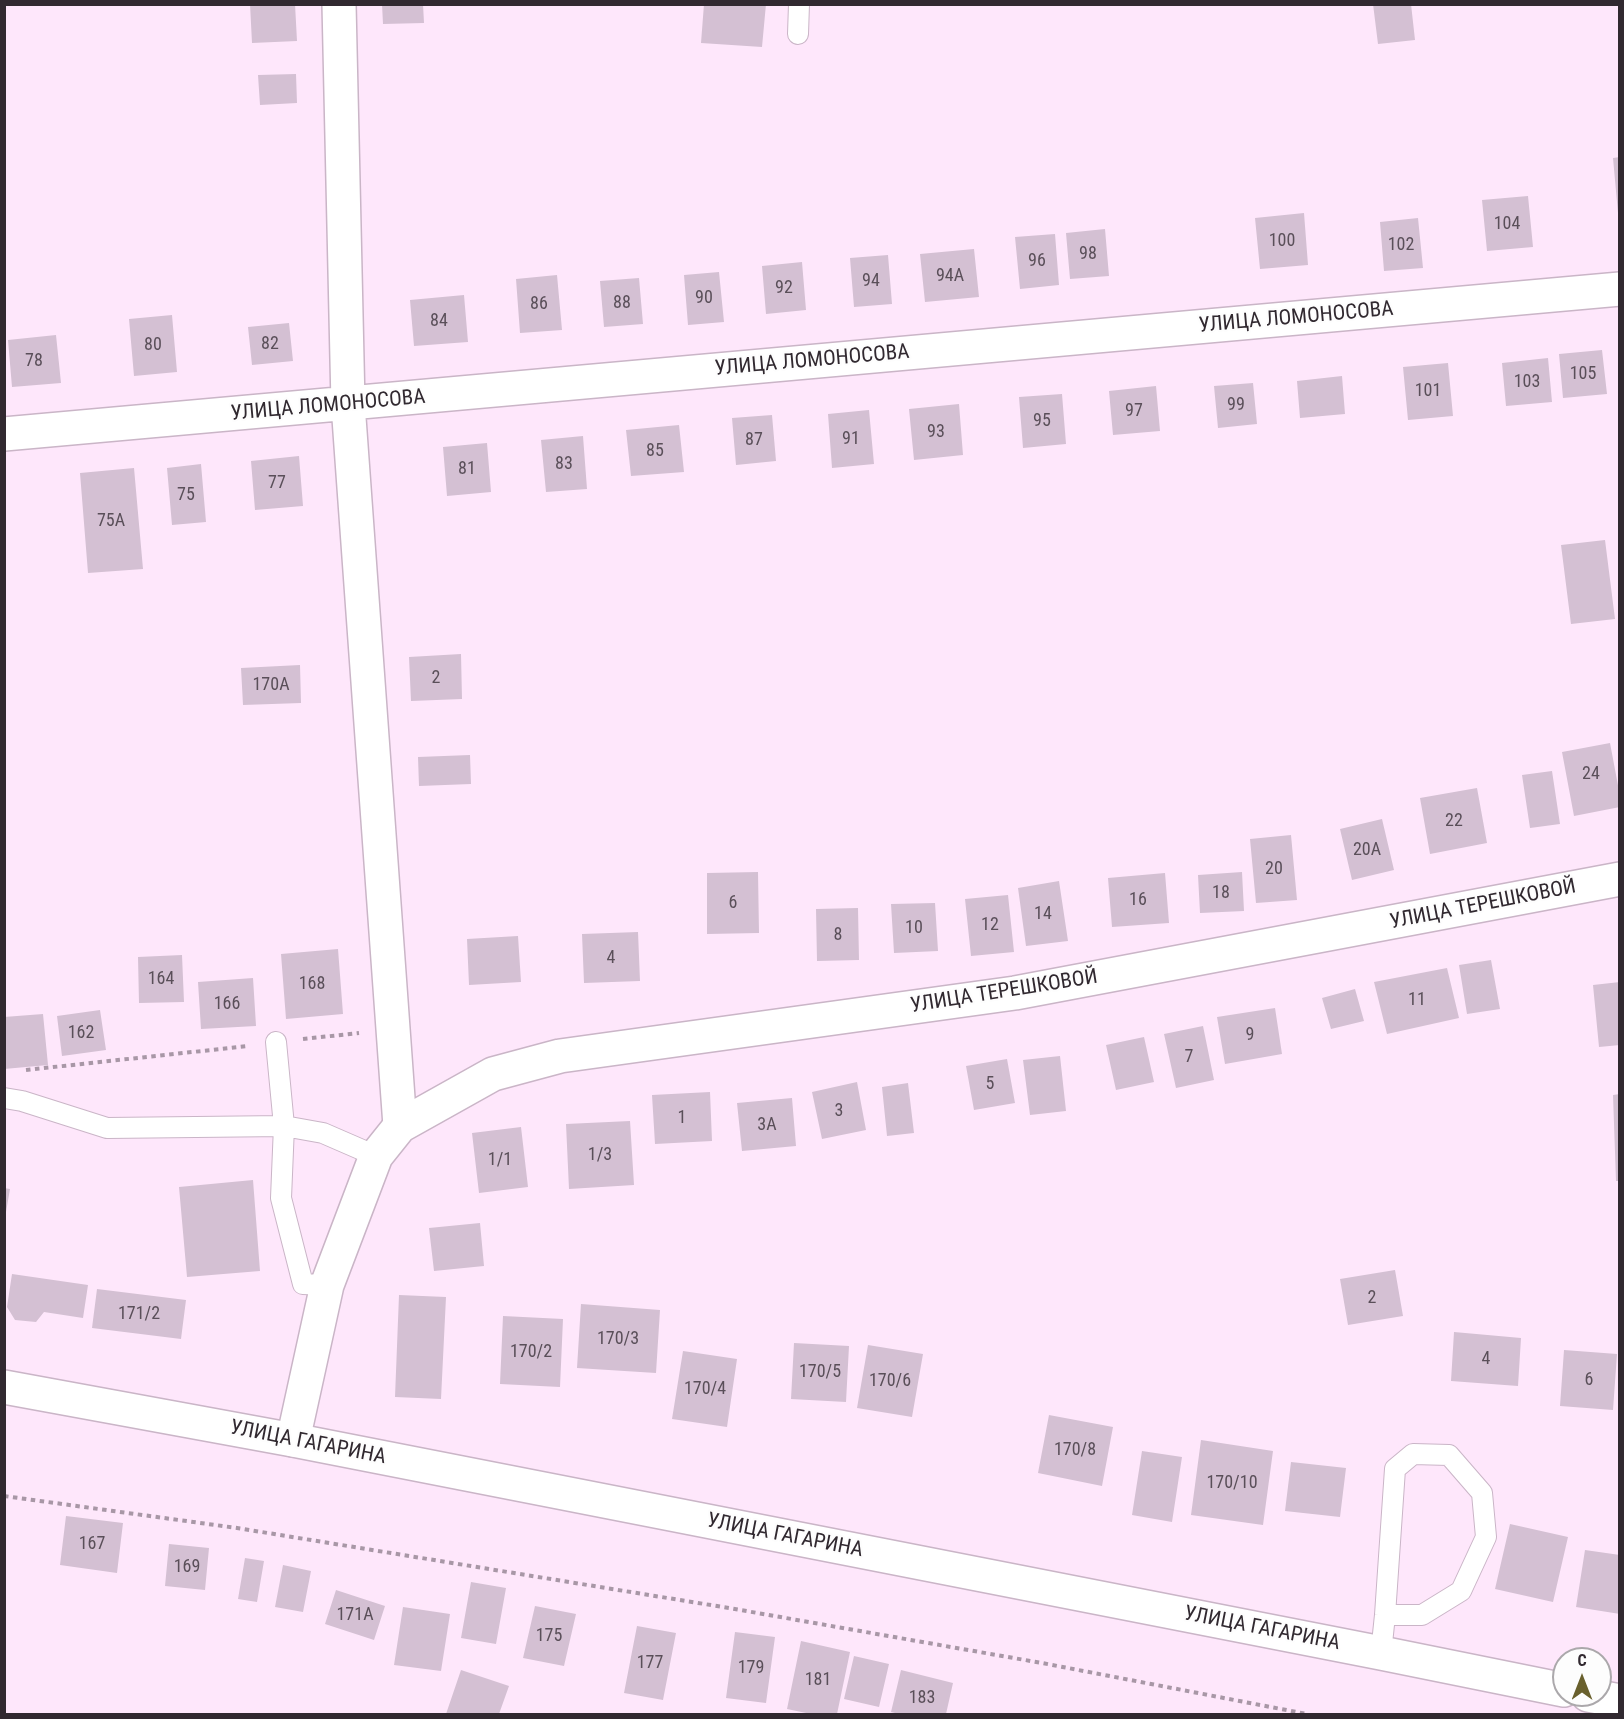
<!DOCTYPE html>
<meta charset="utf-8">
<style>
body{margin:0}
#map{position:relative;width:1624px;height:1719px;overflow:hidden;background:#fee7fb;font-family:"Roboto Condensed",sans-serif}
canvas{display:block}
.frame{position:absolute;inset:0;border:6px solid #312930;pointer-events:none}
.north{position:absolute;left:1552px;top:1647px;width:60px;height:60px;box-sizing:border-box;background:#fdfdfd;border:2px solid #aba8ab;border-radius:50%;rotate:0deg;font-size:16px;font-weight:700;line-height:24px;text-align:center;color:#312930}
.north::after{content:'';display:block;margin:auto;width:21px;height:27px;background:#69602d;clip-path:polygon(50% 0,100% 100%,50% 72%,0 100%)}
</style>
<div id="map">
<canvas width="1624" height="1719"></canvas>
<div class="frame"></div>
<div class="north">С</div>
</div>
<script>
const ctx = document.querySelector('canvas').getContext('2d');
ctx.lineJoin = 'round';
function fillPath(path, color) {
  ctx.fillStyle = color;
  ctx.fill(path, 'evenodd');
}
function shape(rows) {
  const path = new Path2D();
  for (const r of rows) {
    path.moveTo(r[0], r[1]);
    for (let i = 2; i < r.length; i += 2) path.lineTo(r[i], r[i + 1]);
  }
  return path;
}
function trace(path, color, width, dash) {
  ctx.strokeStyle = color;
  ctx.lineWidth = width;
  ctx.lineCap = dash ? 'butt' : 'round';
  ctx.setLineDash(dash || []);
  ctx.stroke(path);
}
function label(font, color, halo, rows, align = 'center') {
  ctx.font = font + ' "Roboto Condensed",sans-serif';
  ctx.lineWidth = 4.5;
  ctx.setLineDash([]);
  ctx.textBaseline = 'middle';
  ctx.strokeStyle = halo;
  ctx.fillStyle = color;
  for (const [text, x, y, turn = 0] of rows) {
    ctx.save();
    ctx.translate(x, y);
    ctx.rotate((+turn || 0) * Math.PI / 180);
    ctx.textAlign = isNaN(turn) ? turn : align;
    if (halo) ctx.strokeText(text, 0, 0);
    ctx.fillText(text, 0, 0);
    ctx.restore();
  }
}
const building = shape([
 [250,4,295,4,297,41,252,43],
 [382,4,423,4,424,23,383,24],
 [704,4,766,4,762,47,701,43],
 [1373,4,1411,4,1415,40,1378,44],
 [296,74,297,103,260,105,258,75],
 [1620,157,1620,212,1618,213,1613,158],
 [1528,196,1533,247,1487,251,1482,200],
 [1304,213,1308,265,1260,269,1255,218],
 [1418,218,1423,268,1384,271,1380,222],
 [1105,229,1109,276,1070,279,1066,233],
 [1055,234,1059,285,1020,289,1015,237],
 [974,249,979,297,925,302,920,254],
 [888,255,892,304,854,307,850,258],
 [802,262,806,310,766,314,762,266],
 [719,272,724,322,688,325,684,275],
 [557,275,562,330,520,333,516,279],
 [639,278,643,324,604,327,600,281],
 [464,295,468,342,414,346,410,300],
 [172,315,177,372,134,376,129,319],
 [289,323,293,361,252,365,248,327],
 [56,335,61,383,12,387,8,340],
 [1602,350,1607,394,1563,398,1559,354],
 [1548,358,1552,402,1506,406,1502,363],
 [1448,363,1453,416,1408,420,1403,367],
 [1342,376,1345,414,1300,418,1297,381],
 [1253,383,1257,424,1218,428,1214,386],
 [1156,386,1160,431,1113,435,1109,391],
 [1062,394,1066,444,1023,448,1019,397],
 [959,404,963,455,914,460,909,409],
 [869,410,874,464,832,468,828,414],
 [772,415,776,461,736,465,732,418],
 [679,425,684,472,631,476,626,430],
 [583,436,587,489,546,492,541,440],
 [487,443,491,492,447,496,443,447],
 [299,456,303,506,255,510,251,461],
 [201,464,206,522,172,525,167,468],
 [134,468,143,569,88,573,80,473],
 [1605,540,1615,619,1571,624,1561,545],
 [461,654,462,699,411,701,409,657],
 [300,665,301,703,243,705,241,668],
 [1610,743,1620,796,1620,807,1574,816,1562,752],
 [470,755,471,784,419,786,418,757],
 [1552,771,1560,824,1530,828,1522,775],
 [1477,788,1487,843,1430,854,1420,798],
 [1382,819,1394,870,1352,880,1340,829],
 [1291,835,1297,900,1256,903,1250,839],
 [758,872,759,933,707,934,707,873],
 [1242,872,1244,911,1200,913,1198,875],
 [1165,873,1169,923,1112,927,1108,878],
 [1059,881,1068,941,1026,946,1018,888],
 [1008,895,1014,952,971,956,965,899],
 [935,903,938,951,894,953,891,904],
 [858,908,859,960,817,961,816,909],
 [638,932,640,981,584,983,582,934],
 [518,936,521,982,469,985,467,939],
 [338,949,343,1014,286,1019,281,954],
 [182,955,184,1002,139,1003,138,957],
 [1491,960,1500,1009,1467,1014,1459,965],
 [1447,968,1459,1018,1387,1034,1374,982],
 [253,978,256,1026,201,1029,198,982],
 [1620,982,1620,1045,1599,1047,1593,985],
 [1355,989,1364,1021,1331,1029,1322,998],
 [1275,1008,1282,1054,1225,1064,1217,1017],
 [100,1010,106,1050,62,1056,57,1016],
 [43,1014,48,1065,4,1069,4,1017],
 [1203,1026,1214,1080,1176,1088,1164,1034],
 [1144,1037,1154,1082,1116,1090,1106,1045],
 [1060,1056,1066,1111,1030,1115,1023,1060],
 [1007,1059,1015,1103,974,1110,966,1066],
 [857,1082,866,1130,822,1139,812,1092],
 [908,1083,914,1133,887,1136,882,1087],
 [710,1092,712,1141,655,1144,652,1095],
 [1620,1094,1620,1181,1616,1181,1613,1095],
 [792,1098,796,1146,742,1151,737,1103],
 [630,1121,634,1185,569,1189,566,1124],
 [521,1127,528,1187,479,1193,472,1133],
 [253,1180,260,1271,187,1277,179,1187],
 [4,1188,10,1189,6,1212,4,1212],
 [480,1223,484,1266,434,1271,429,1228],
 [1395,1270,1403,1316,1348,1325,1340,1279],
 [12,1274,88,1285,83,1318,44,1312,36,1322,15,1320,7,1307],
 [97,1289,186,1300,181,1339,92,1328],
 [399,1295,446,1297,441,1399,395,1397],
 [581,1304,660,1310,656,1373,577,1368],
 [503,1316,563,1319,560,1387,500,1384],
 [1454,1332,1521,1338,1518,1386,1451,1381],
 [794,1343,849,1346,846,1402,791,1399],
 [868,1345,923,1354,912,1417,857,1408],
 [1564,1350,1617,1354,1613,1410,1560,1406],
 [683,1351,737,1359,727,1427,672,1419],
 [1049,1415,1113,1427,1102,1486,1038,1473],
 [1201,1440,1273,1451,1263,1525,1191,1515],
 [1142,1451,1182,1457,1172,1522,1132,1515],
 [1291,1462,1346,1468,1340,1517,1285,1511],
 [66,1516,123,1523,117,1573,60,1565],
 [1510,1524,1568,1537,1553,1602,1495,1589],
 [169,1544,209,1548,205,1590,165,1586],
 [1585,1550,1620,1555,1620,1614,1576,1607],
 [245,1558,264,1561,257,1602,238,1599],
 [283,1565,311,1571,303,1612,275,1607],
 [471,1582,506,1588,496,1644,461,1638],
 [336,1590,385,1606,374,1640,325,1624],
 [535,1606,576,1614,564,1666,523,1658],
 [403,1607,450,1614,441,1671,394,1665],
 [637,1626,676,1633,663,1700,624,1693],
 [735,1632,775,1637,766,1703,726,1698],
 [801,1641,850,1652,837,1714,811,1714,787,1709],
 [854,1656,889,1664,879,1707,844,1699],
 [461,1670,509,1686,499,1714,446,1714],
 [901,1670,953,1683,946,1714,899,1714,891,1712]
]);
const path = shape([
 [303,1039,359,1033],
 [26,1070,248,1046],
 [4,1496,237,1528,729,1608,1042,1663,1307,1714]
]);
const service = shape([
 [798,34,799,4],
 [276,1042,284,1126,281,1198,303,1284,327,1285],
 [4,1098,22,1101,107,1128,284,1126,323,1133,376,1156],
 [1381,1653,1385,1615,1395,1469,1413,1454,1449,1455,1482,1493,1486,1537,1461,1591,1422,1615,1385,1615]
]);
const minor = shape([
 [339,4,348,404,400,1126],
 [4,434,1620,289]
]);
const tertiary = shape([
 [293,1440,327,1285,376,1156,400,1126,493,1074,560,1056,1015,993,1620,879]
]);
const secondary = shape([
 [4,1387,293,1440,1381,1653,1564,1690],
 [1588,1695,1620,1701]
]);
const numberNames = [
 ["104",1507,224],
 ["100",1282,241],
 ["102",1401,245],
 ["98",1088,254],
 ["96",1037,261],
 ["94А",950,276],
 ["94",871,281],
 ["92",784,288],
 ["90",704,298],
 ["88",622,303],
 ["86",539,304],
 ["84",439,321],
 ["82",270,344],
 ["80",153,345],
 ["78",34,361],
 ["105",1583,374],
 ["103",1527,382],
 ["101",1428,391],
 ["99",1236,405],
 ["97",1134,411],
 ["95",1042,421],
 ["93",936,432],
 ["91",851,439],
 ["87",754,440],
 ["85",655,451],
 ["83",564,464],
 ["81",467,469],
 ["77",277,483],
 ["75",186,495],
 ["75А",111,521],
 ["2",436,678],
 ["170А",271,685],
 ["24",1591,774],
 ["22",1454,821],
 ["20А",1367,850],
 ["20",1274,869],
 ["18",1221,893],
 ["16",1138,900],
 ["6",733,903],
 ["14",1043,914],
 ["12",990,925],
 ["10",914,928],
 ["8",838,935],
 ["4",611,958],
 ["164",161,979],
 ["168",312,984],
 ["11",1417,1000],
 ["166",227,1004],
 ["162",81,1033],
 ["9",1250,1035],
 ["7",1189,1057],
 ["5",990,1084],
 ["3",839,1111],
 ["1",682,1118],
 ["3А",767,1125],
 ["1/3",600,1155],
 ["1/1",500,1160],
 ["2",1372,1298],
 ["171/2",139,1314],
 ["170/3",618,1339],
 ["170/2",531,1352],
 ["4",1486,1359],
 ["170/5",820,1372],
 ["6",1589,1380],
 ["170/6",890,1381],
 ["170/4",705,1389],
 ["170/8",1075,1450],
 ["170/10",1232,1483],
 ["167",92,1544],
 ["169",187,1567],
 ["171А",355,1615],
 ["175",549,1636],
 ["177",650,1663],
 ["179",751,1668],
 ["181",818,1680],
 ["183",922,1698]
];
const streetNames = [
 ["УЛИЦА ЛОМОНОСОВА",1296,318,-5],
 ["УЛИЦА ЛОМОНОСОВА",812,361,-5],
 ["УЛИЦА ЛОМОНОСОВА",328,406,-5],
 ["УЛИЦА ТЕРЕШКОВОЙ",1483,905,-11],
 ["УЛИЦА ТЕРЕШКОВОЙ",1004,992,-9],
 ["УЛИЦА ГАГАРИНА",308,1443,11],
 ["УЛИЦА ГАГАРИНА",785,1536,11],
 ["УЛИЦА ГАГАРИНА",1262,1629,11]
];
fillPath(building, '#d4c0d3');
trace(service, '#cab5c7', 22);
trace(minor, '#cab5c7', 36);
trace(tertiary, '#cab5c7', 36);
trace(secondary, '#cab5c7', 36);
trace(path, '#a897a6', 4, [4.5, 4.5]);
trace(service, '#fff', 20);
trace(minor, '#fff', 33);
trace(tertiary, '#fff', 33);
trace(secondary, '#fff', 33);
label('18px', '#5a4f59', null, numberNames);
label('21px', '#312930', '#fdfdfd', streetNames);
</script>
